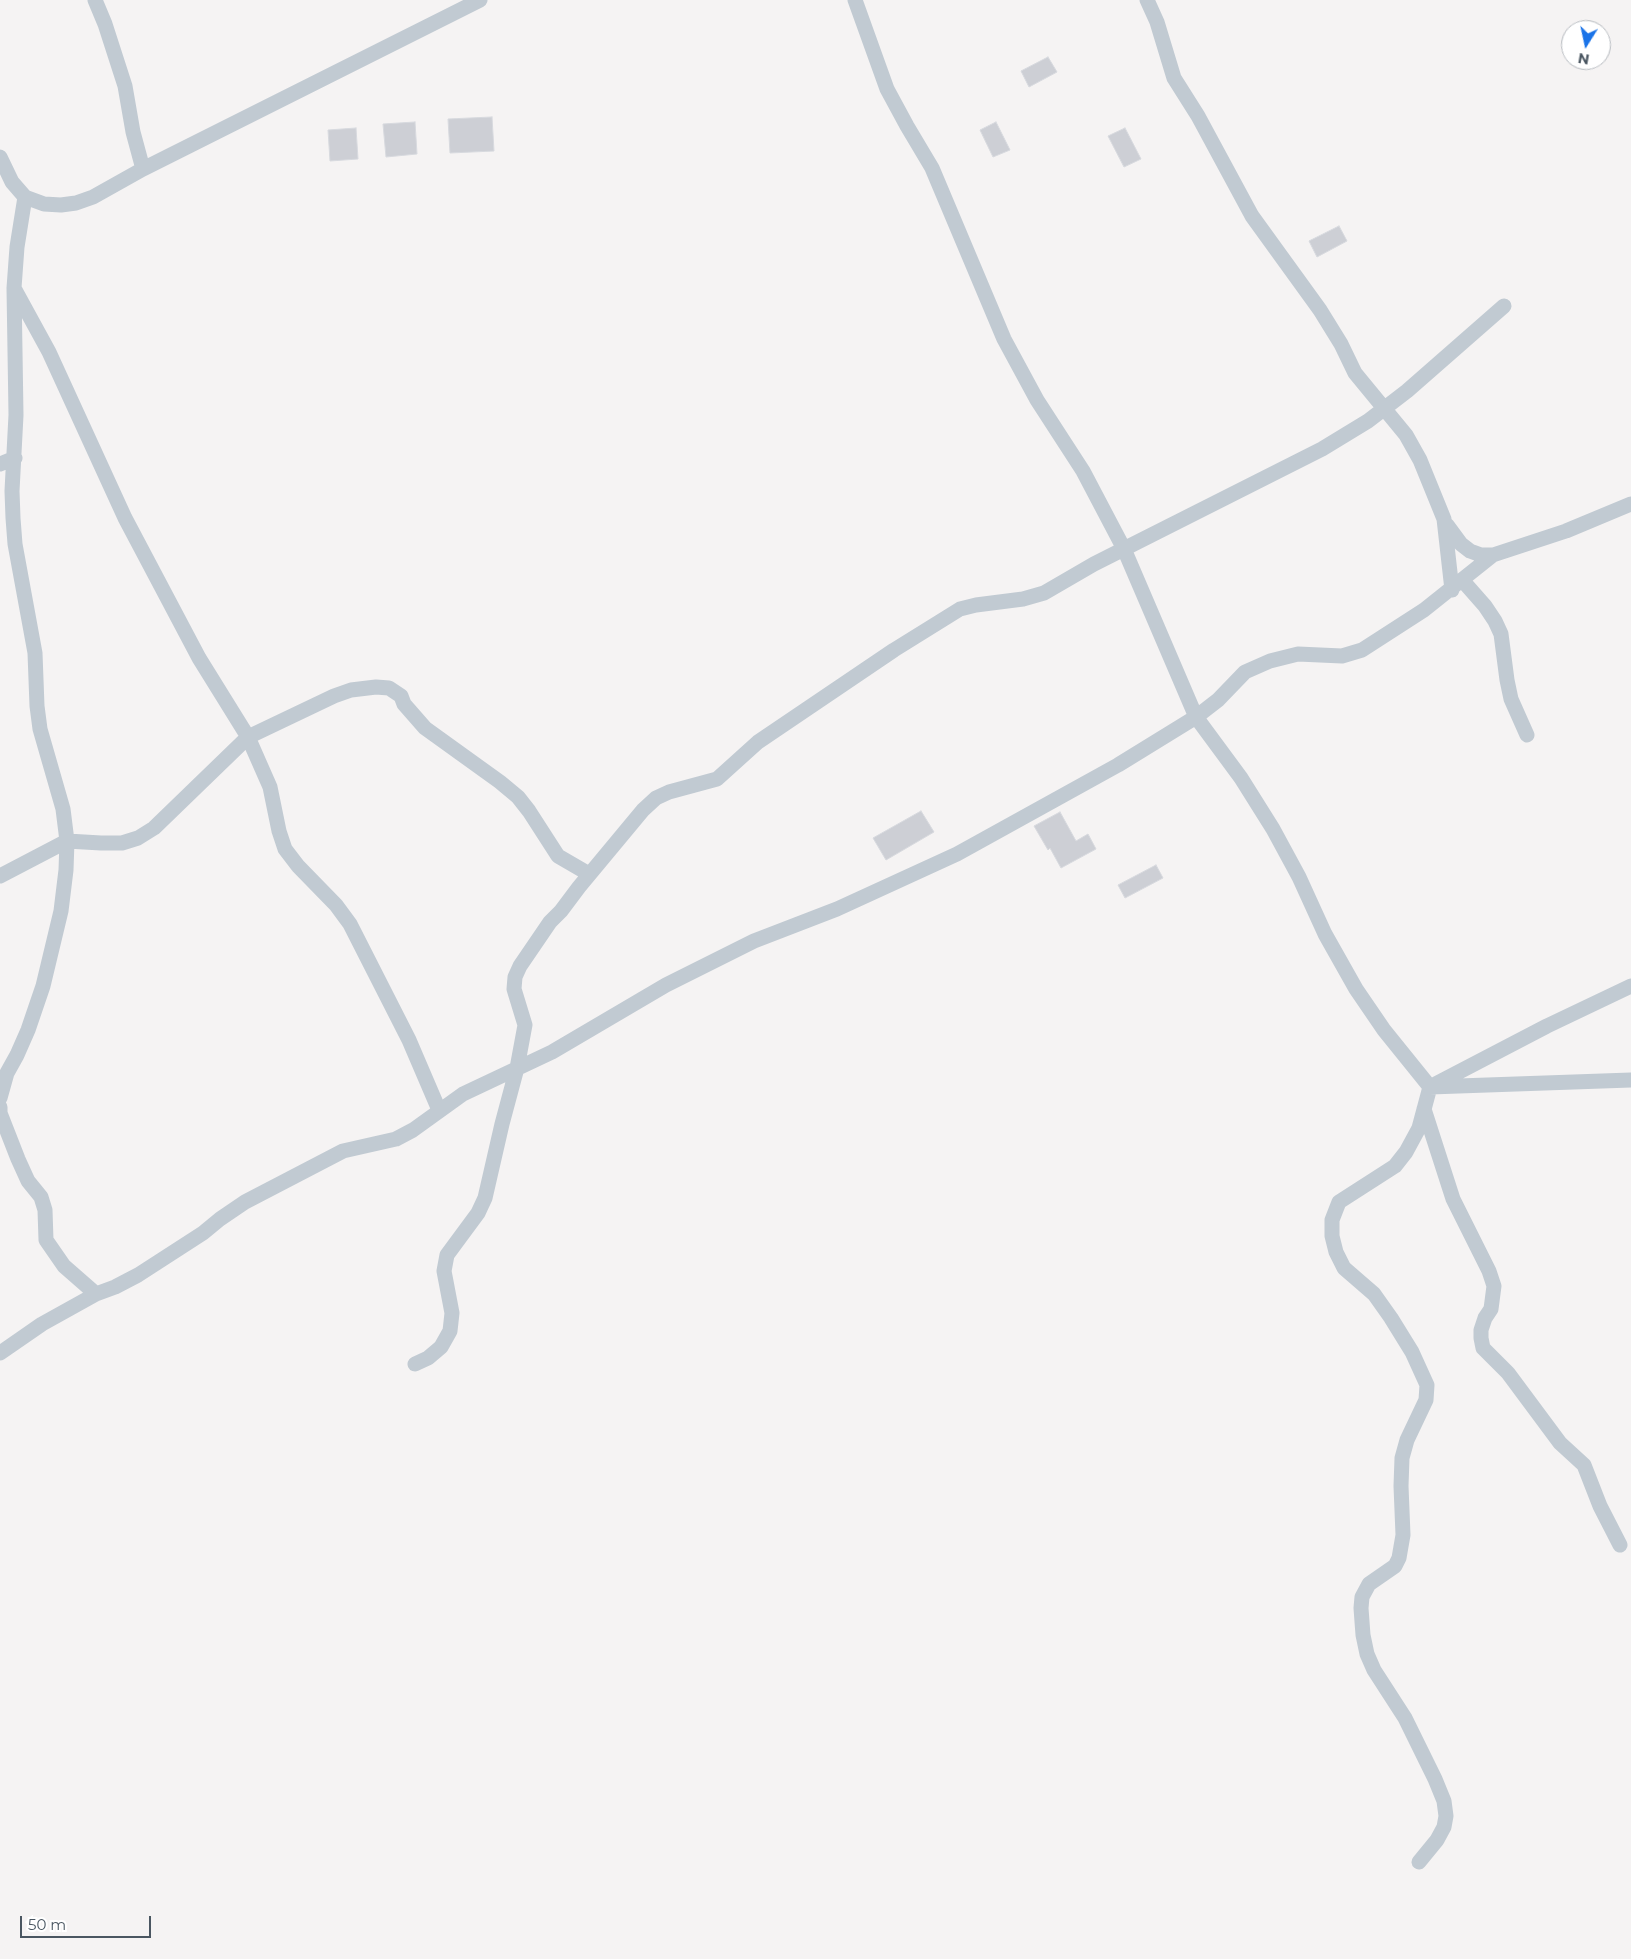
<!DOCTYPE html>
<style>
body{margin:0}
#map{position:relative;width:1631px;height:1959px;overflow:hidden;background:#f5f3f3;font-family:Montserrat,sans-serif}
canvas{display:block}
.north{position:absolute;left:1561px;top:20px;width:50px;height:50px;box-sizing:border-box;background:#fff;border:1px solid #b7bbc0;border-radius:50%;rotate:190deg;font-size:14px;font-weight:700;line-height:20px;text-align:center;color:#4a5661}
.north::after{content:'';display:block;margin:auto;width:18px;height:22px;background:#1a73e8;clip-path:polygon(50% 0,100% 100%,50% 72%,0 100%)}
.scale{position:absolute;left:20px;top:1916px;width:131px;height:22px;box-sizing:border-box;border:2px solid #4a5661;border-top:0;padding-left:6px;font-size:15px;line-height:18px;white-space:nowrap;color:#4a5661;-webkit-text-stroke:4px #fff;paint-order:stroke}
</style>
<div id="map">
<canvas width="1631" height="1959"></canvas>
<div class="north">N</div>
<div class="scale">50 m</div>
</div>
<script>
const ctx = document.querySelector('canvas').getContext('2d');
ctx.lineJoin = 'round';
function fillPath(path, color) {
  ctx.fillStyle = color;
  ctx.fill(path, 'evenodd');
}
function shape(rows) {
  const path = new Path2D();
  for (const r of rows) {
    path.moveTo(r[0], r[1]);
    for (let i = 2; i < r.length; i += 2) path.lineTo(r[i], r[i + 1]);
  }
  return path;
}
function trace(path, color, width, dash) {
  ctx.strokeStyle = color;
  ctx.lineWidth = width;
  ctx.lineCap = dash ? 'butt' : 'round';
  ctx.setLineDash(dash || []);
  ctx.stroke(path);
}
const building = shape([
 [1048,57,1057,72,1029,87,1021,71,1048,57],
 [492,117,494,151,450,153,448,119,492,117],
 [415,122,417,154,386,157,383,124,415,122],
 [996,122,1010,150,993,157,980,130,996,122],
 [356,128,358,159,330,161,328,130,356,128],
 [1125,128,1141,159,1124,167,1108,136,1125,128],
 [1339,226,1347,241,1317,257,1309,241,1339,226],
 [921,811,934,832,886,860,873,838,921,811],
 [1060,812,1076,841,1088,834,1096,849,1061,868,1050,848,1048,850,1034,826,1060,812],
 [1156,865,1163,878,1125,898,1118,885,1156,865]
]);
const minor = shape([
 [95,0,105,24,125,86,133,132,143,169],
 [855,0,887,89,907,126,932,168,1004,339,1037,400,1083,471,1124,549,1196,717,1241,778,1273,829,1299,877,1325,934,1356,989,1384,1030,1430,1087,1631,1080],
 [1147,0,1157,22,1174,78,1198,116,1252,216,1320,310,1341,344,1355,373,1406,435,1420,460,1444,519,1452,590],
 [0,157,12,182,25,197,44,204,61,205,76,203,93,197,143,169,480,0],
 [14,288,49,352,125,518,199,658,248,737,270,787,279,831,285,849,298,866,336,905,350,924,409,1040,439,1110],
 [0,464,15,458],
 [1447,525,1461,544,1470,551,1481,555,1493,555],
 [1463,581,1485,606,1495,621,1501,634,1507,680,1511,699,1527,735],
 [0,876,67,841,101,843,122,843,138,838,154,828,248,737,334,696,351,690,376,687,389,688,401,696,404,704,425,728,500,782,518,797,529,811,558,856,589,874],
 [0,1098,7,1073,17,1055,28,1030,43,986,61,911,66,870,67,841,63,809,40,729,37,706,35,653,15,544,13,518,12,491,16,415,14,288,17,247,25,197],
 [0,1107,0,1113,18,1159,28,1181,41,1197,45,1210,46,1240,64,1266,96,1294],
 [1424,1109,1453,1199,1489,1271,1494,1286,1491,1309,1485,1318,1481,1330,1481,1338,1483,1348,1508,1373,1560,1443,1584,1465,1600,1506,1620,1545],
 [0,1353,42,1324,96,1294,115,1287,138,1275,203,1233,220,1219,245,1202,343,1151,396,1139,413,1130,463,1094,552,1052,666,985,754,941,837,909,957,854,1118,765,1196,717,1218,700,1245,672,1270,661,1298,654,1342,656,1362,650,1424,610,1493,555,1566,531,1631,504],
 [415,1364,428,1358,441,1347,450,1331,452,1313,444,1271,447,1255,478,1213,485,1198,502,1124,517,1068,525,1025,514,989,515,977,520,966,550,922,561,911,579,887,643,810,656,798,669,792,717,779,758,742,894,650,960,609,976,605,1023,599,1044,593,1094,564,1322,449,1368,421,1407,391,1504,306],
 [1419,1862,1437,1840,1444,1827,1446,1816,1444,1801,1435,1779,1405,1718,1374,1670,1367,1654,1363,1635,1361,1608,1362,1597,1369,1584,1395,1566,1399,1558,1403,1535,1401,1486,1402,1458,1407,1440,1426,1400,1427,1385,1412,1352,1391,1318,1374,1294,1344,1268,1336,1252,1332,1236,1332,1220,1339,1202,1395,1166,1406,1152,1419,1128,1430,1087,1547,1026,1631,986]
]);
fillPath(building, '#cdcfd5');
trace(building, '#d7d9de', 1);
trace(minor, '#c1cad2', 15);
</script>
